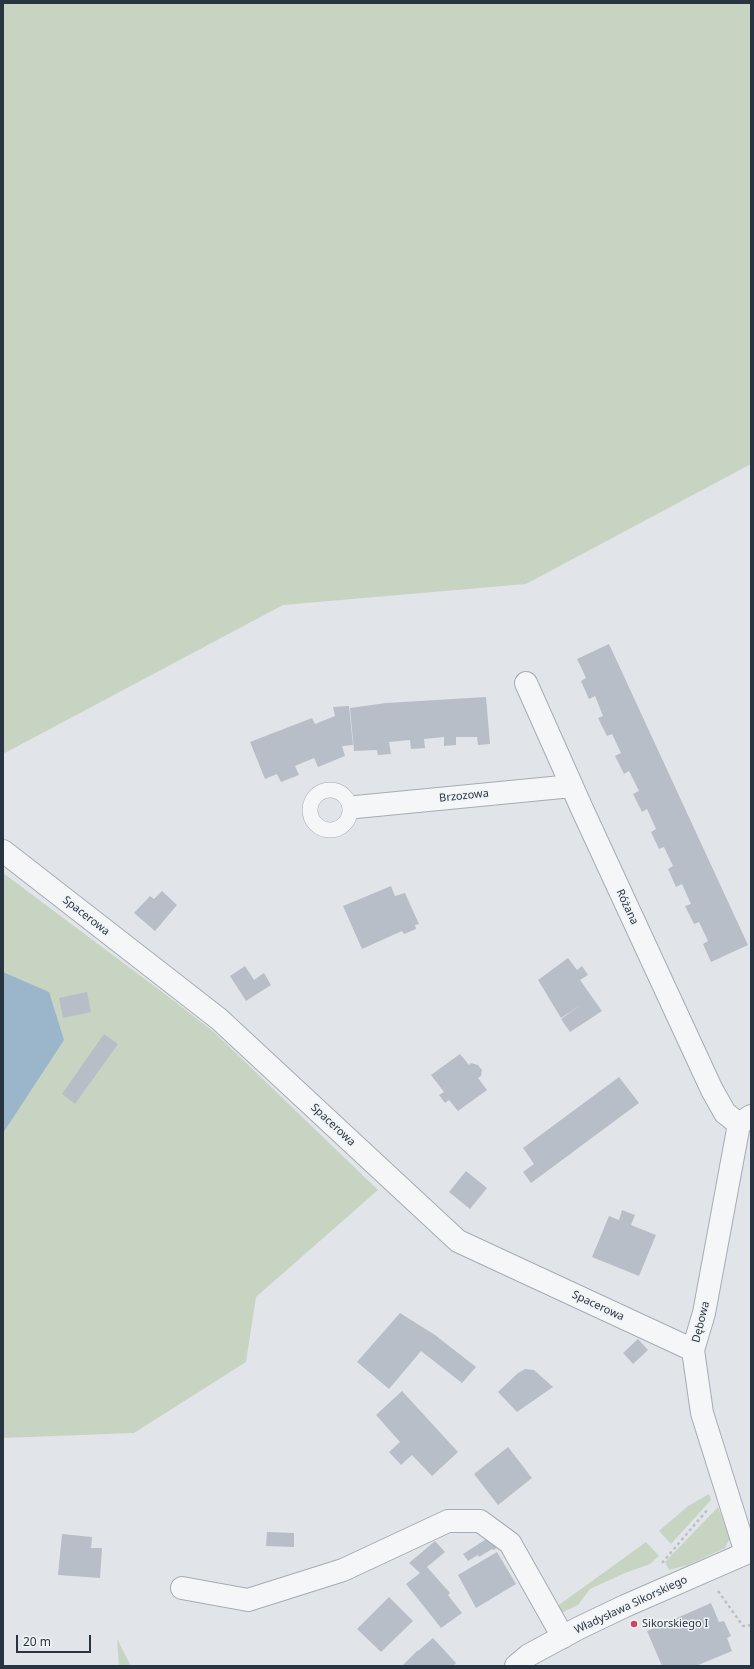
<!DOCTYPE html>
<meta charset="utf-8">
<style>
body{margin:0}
#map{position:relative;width:754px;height:1669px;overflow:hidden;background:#e1e5ea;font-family:"Noto Sans",sans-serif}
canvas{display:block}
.frame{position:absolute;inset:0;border:4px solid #293442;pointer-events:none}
.scale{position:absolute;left:16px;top:1635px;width:75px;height:18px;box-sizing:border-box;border:2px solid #293442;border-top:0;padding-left:5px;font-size:12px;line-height:14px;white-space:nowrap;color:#293442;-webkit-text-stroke:3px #f1f4f7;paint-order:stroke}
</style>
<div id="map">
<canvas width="754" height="1669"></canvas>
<div class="frame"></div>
<div class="scale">20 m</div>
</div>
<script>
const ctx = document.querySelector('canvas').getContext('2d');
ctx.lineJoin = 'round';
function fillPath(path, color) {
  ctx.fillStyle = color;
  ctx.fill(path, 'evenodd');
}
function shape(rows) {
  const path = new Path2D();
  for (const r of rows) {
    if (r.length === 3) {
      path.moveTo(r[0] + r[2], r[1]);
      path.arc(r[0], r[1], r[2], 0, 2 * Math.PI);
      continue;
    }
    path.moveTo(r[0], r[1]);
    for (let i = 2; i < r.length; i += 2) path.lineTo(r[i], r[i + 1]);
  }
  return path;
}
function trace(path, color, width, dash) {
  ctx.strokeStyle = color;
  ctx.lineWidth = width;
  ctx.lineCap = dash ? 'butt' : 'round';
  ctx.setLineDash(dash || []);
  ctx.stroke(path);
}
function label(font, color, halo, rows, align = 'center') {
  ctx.font = font + ' "Noto Sans",sans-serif';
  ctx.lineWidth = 3;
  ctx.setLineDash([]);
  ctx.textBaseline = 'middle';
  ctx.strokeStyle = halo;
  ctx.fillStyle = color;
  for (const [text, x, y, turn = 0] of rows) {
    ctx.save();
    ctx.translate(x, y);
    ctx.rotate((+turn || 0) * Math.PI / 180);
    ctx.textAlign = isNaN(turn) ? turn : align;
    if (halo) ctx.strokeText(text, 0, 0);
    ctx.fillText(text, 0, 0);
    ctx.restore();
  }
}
const green = shape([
 [3,3,751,3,751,464,526,584,283,605,3,754],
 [3,873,165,994,214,1032,378,1190,256,1297,246,1362,134,1433,3,1438],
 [709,1494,711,1500,671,1544,659,1531,688,1506],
 [718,1507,730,1538,725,1548,688,1565,669,1570,665,1562],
 [646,1542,659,1556,650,1564,625,1573,590,1589,578,1605,559,1614,556,1607],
 [117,1639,131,1666,119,1666]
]);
const water = shape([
 [3,972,49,992,64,1040,3,1133]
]);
const building = shape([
 [609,644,748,945,711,962,703,944,708,941,699,922,694,924,685,906,691,904,682,884,676,887,668,869,673,866,664,847,659,849,651,832,656,829,647,809,642,812,633,794,639,791,629,771,624,774,615,756,621,753,612,734,607,736,598,718,603,716,595,696,589,699,581,681,586,678,577,659],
 [486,697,490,744,478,745,477,737,456,737,456,745,444,746,444,737,424,739,425,748,411,749,410,740,389,742,391,754,378,755,377,750,354,751,350,708,386,703],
 [349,706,353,745,342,746,345,756,318,767,314,758,295,766,299,775,281,782,277,774,265,779,250,742,312,718,315,724,335,716,333,707],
 [391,886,395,896,405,893,419,924,415,925,416,929,404,934,402,931,362,949,343,906],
 [162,891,177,905,155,931,134,913,150,896,154,899],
 [568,958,577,970,582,966,588,975,580,980,602,1011,570,1032,561,1019,582,1004,561,1018,538,980],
 [245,966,254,980,264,973,271,985,246,1001,230,976],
 [87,992,91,1012,63,1018,59,998],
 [104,1034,118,1044,75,1104,62,1094],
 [460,1054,469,1065,471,1063,478,1065,482,1070,481,1076,478,1078,487,1090,458,1111,449,1100,445,1103,439,1095,444,1092,431,1075],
 [619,1077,639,1103,531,1183,523,1172,534,1164,523,1148],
 [466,1171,487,1188,470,1209,449,1192],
 [622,1210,635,1215,631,1225,656,1235,639,1276,592,1257,609,1216,619,1220],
 [400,1313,435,1335,476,1367,462,1383,421,1351,389,1389,357,1362],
 [638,1339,648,1350,633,1364,623,1353],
 [525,1369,534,1370,553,1387,517,1412,498,1392,518,1373],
 [402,1391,458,1452,432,1476,412,1455,401,1465,389,1452,400,1442,376,1415],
 [508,1447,532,1478,498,1505,474,1474],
 [267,1532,294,1533,294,1547,266,1546],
 [62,1534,92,1537,91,1548,102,1548,100,1578,58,1575],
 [491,1536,499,1547,493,1550,492,1549,479,1557,478,1555,468,1561,463,1554],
 [435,1541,445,1552,427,1567,450,1593,448,1595,462,1613,441,1628,406,1584,420,1573,409,1563],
 [497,1552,516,1584,476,1608,458,1575],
 [389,1597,413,1621,381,1652,357,1629],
 [711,1603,719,1622,724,1621,731,1636,727,1638,732,1651,696,1666,662,1666,647,1631],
 [433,1638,456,1663,453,1666,402,1666,418,1650,418,1651]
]);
const path = shape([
 [662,1563,708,1509],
 [718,1591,743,1626,751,1625]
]);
const service = shape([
 [330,810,20]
]);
const minor = shape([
 [526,683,583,811,712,1090,725,1113,739,1124],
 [356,807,572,786],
 [3,851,219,1019,458,1241,693,1350],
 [746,1553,702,1413,693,1350,704,1313,739,1124,751,1116],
 [182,1588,248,1600,343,1570,448,1521,480,1521,510,1543,563,1637]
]);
const tertiary = shape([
 [516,1666,529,1655,579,1628,625,1606,751,1551]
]);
const markers = [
 [634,1624,4,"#d24361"]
];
const streetNames = [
 ["Brzozowa",464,796,-6],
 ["Różana",627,907,65],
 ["Spacerowa",86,916,38],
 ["Spacerowa",333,1125,43],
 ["Spacerowa",598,1306,25],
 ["Dębowa",701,1322,-76],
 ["Władysława Sikorskiego",631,1605,-25]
];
const poiNames = [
 ["Sikorskiego I",642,1624]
];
fillPath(green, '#c8d4c2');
fillPath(water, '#9bb5cb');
fillPath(building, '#b8bec7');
trace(service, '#a6acb4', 16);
trace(minor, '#a6acb4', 24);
trace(tertiary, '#a6acb4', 24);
trace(path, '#bbc0c5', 2.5, [3, 3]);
trace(service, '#f4f6f8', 15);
trace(minor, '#f4f6f8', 22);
trace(tertiary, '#f4f6f8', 22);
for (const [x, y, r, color] of markers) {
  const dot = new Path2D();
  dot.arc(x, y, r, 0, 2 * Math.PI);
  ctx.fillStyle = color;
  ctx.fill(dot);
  trace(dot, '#f1f4f7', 1.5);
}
label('11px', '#293442', '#f1f4f7', streetNames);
label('11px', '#293442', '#f1f4f7', poiNames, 'left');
</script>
